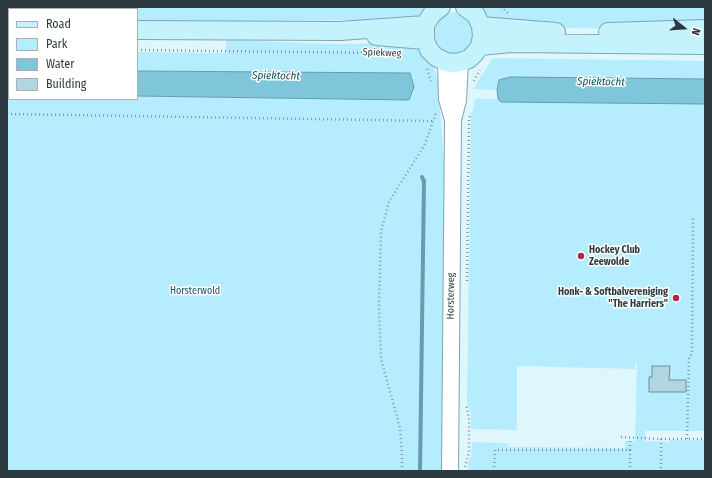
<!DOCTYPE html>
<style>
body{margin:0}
#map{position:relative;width:712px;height:478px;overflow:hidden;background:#e0f6fd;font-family:"Fira Sans Condensed",sans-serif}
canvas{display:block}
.frame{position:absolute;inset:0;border:8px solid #2d3b40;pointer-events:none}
.legend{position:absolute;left:8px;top:8px;width:130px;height:92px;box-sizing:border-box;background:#fff;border:1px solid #abb1b3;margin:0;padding:5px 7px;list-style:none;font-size:12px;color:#2d3b40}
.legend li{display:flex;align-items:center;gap:8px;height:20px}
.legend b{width:20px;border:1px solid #abb1b3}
.north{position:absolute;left:664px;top:8px;width:40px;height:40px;-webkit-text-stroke:3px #fff;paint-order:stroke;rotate:107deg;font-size:11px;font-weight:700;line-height:16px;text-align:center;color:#2d3b40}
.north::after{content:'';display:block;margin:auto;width:14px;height:18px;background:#2d3b40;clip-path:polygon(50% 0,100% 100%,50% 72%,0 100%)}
</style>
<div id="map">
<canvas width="712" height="478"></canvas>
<div class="frame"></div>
<ul class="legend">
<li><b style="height:5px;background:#c4f3fe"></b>Road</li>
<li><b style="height:11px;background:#b5edfe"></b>Park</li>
<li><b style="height:11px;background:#7fc6db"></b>Water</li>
<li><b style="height:11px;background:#b1d6e1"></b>Building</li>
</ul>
<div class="north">N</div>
</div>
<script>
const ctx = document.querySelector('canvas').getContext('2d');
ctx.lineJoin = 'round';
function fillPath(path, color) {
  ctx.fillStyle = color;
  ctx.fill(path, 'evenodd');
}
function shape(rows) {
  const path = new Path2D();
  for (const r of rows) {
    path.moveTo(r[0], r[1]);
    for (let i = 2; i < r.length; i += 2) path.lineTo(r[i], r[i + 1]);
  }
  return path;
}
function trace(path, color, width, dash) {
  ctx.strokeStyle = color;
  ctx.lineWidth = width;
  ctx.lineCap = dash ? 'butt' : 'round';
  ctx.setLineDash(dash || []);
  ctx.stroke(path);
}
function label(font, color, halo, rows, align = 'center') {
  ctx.font = font + ' "Fira Sans Condensed",sans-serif';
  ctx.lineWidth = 3;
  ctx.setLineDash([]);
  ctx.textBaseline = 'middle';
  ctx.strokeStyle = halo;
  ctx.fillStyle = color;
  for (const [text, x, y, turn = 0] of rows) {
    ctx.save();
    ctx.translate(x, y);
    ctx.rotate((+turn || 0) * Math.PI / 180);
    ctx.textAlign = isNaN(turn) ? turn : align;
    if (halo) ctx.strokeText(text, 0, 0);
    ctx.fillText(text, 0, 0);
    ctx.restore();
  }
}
const green = shape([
 [7,7,431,7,424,14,418,18,408,21,358,20,238,21,137,20,137,9,9,9,9,19,7,19],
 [476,7,705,7,705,27,610,29,539,27,487,20],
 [456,12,462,13,472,20,475,43,461,54,449,54,443,51,436,42,434,36,436,24,440,19,450,13],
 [226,40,339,44,398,43,410,45,420,50,433,63,438,80,446,193,443,471,7,471,7,94,9,94,9,99,137,99,137,96,408,100,414,90,410,73,137,71,137,52,226,53],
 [493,58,705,61,705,79,511,77,500,80,497,90,473,89],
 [475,99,498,99,501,102,705,104,705,431,645,431,645,441,669,442,670,440,705,440,705,471,468,471,468,462,471,456,472,442,507,443,509,447,517,447,625,448,625,441,635,441,637,363,635,363,636,369,517,366,517,430,471,429,471,413,467,404,471,119]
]);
const water = shape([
 [137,71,410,73,414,87,409,100,137,96,137,71],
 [511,77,705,79,705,104,501,102,498,99,497,90,499,80,502,79,511,77]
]);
const stream = shape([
 [420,471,424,181,422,177]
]);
const building = shape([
 [652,366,670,366,669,380,686,380,686,392,649,392,649,377,652,377,652,366]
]);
const path = shape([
 [501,7,508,13],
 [7,48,9,48],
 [137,50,378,53],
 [427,69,431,81],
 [474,81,480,70],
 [7,114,434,121],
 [467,281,469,120,471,113],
 [621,437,661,439,661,471],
 [661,439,705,439],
 [687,439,689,359,692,353,693,218],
 [465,467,469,452,469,418,466,404],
 [402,471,402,454,400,428,381,359,379,306,381,231,389,202,425,144,436,113],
 [494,471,495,450,630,450,630,438],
 [630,471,630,450]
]);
const tertiary = shape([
 [446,62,447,99,453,120,450,471],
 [453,120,458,100,460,62]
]);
const secondary = shape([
 [441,7,432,14,425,25,425,40,429,50,436,57,446,62,453,63,460,62,469,59,475,53,480,46,482,36,481,26,476,15,465,7],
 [481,26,556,32],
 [7,28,9,28],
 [137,30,340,31,425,25],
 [608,32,705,29],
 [376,36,425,40],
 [480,46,511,43,705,45]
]);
const markers = [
 [581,256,4,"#b42452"],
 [676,298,4,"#b42452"]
];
const streetNames = [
 ["Spiekweg",382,53,2],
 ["Horsterweg",451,296,-89]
];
const poiNames = [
 ["Hockey Club",589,250],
 ["Zeewolde",589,262],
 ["Honk- & Softbalvereniging",668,292,"right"],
 ["\"The Harriers\"",668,304,"right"]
];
const parkNames = [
 ["Horsterwold",195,291]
];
const waterNames = [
 ["Spiektocht",276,76,1],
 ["Spiektocht",601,82,1]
];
fillPath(green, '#b5edfe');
fillPath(water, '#7fc6db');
trace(water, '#669cac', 1);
trace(stream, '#669cac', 4);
fillPath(building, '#b1d6e1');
trace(building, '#6c8e99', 1);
trace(tertiary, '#81a4af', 18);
trace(secondary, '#81a4af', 20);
trace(path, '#87999f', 2.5, [1, 3]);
trace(tertiary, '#fff', 16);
trace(secondary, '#c4f3fe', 18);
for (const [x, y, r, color] of markers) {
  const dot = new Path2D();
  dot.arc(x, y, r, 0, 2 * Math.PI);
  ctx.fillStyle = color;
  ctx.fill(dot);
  trace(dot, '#fff', 1.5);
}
label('10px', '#2d3b40', '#fff', streetNames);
label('bold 10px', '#2d3b40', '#fff', poiNames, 'left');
label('10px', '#185463', '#fff', parkNames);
label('italic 11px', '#0d4c5b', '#fff', waterNames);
</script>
